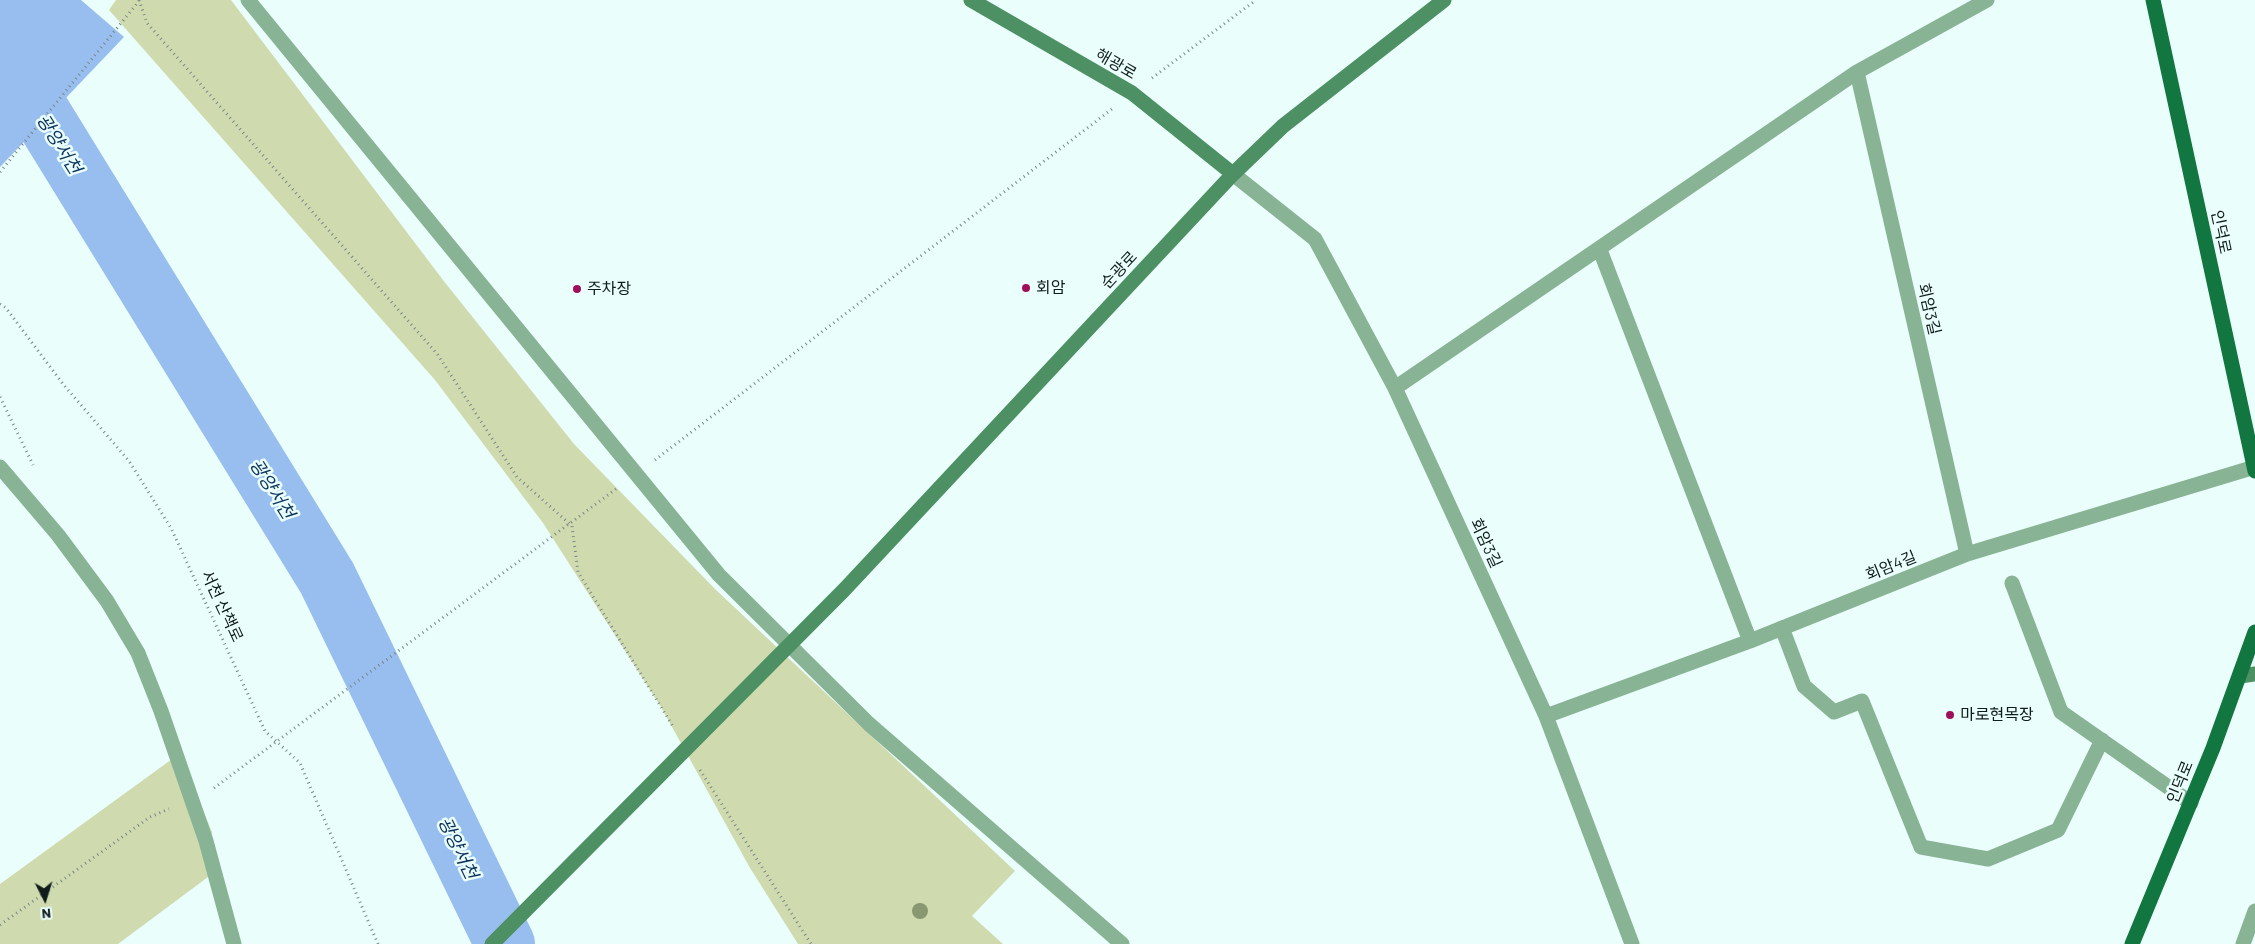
<!DOCTYPE html>
<meta charset="utf-8">
<style>
body{margin:0}
#map{position:relative;width:2255px;height:944px;overflow:hidden;background:#eafefb;font-family:Barlow,sans-serif}
canvas{display:block}
.north{position:absolute;left:20px;top:874px;width:50px;height:50px;-webkit-text-stroke:4px #eafefb;paint-order:stroke;rotate:175deg;font-size:14px;font-weight:700;line-height:20px;text-align:center;color:#101c1b}
.north::after{content:'';display:block;margin:auto;width:18px;height:22px;background:#101c1b;clip-path:polygon(50% 0,100% 100%,50% 72%,0 100%)}
</style>
<div id="map">
<canvas width="2255" height="944"></canvas>
<div class="north">N</div>
</div>
<script>
const ctx = document.querySelector('canvas').getContext('2d');
ctx.lineJoin = 'round';
function fillPath(path, color) {
  ctx.fillStyle = color;
  ctx.fill(path, 'evenodd');
}
function shape(rows) {
  const path = new Path2D();
  for (const r of rows) {
    path.moveTo(r[0], r[1]);
    for (let i = 2; i < r.length; i += 2) path.lineTo(r[i], r[i + 1]);
  }
  return path;
}
function trace(path, color, width, dash) {
  ctx.strokeStyle = color;
  ctx.lineWidth = width;
  ctx.lineCap = dash ? 'butt' : 'round';
  ctx.setLineDash(dash || []);
  ctx.stroke(path);
}
function label(font, color, halo, rows, align = 'center') {
  ctx.font = font + ' Barlow,"Noto Sans KR",sans-serif';
  ctx.lineWidth = 5;
  ctx.setLineDash([]);
  ctx.textBaseline = 'middle';
  ctx.strokeStyle = halo;
  ctx.fillStyle = color;
  for (const [text, x, y, turn = 0] of rows) {
    ctx.save();
    ctx.translate(x, y);
    ctx.rotate((+turn || 0) * Math.PI / 180);
    ctx.textAlign = isNaN(turn) ? turn : align;
    if (halo) ctx.strokeText(text, 0, 0);
    ctx.fillText(text, 0, 0);
    ctx.restore();
  }
}
const green = shape([
 [116,0,231,0,443,280,574,444,715,589,1015,871,972,916,1003,944,798,944,750,868,661,707,543,523,435,380,109,10],
 [179,754,212,832,208,877,118,944,0,944,0,884]
]);
const water = shape([
 [0,0,81,0,124,37,0,167]
]);
const river = shape([
 [0,56,10,63,327,578,505,944]
]);
const path = shape([
 [139,0,147,23,438,355,517,477,572,526,578,572,674,728],
 [1152,78,1256,0],
 [0,172,139,1],
 [0,304,6,308,63,384,129,461,171,528,265,731,300,763,378,944],
 [0,397,33,465],
 [655,460,1112,109],
 [700,770,811,944],
 [214,788,616,489],
 [0,925,150,817,169,809]
]);
const lane = shape([
 [2012,583,2061,712,2191,803],
 [1782,628,1804,686,1834,712,1862,701,1921,847,1988,859,2058,830,2102,740],
 [2243,944,2255,911]
]);
const street = shape([
 [248,0,719,575,869,724,1122,944],
 [1857,72,1967,554],
 [1233,174,1315,239,1395,388,1546,716,1632,944],
 [1600,250,1750,641],
 [1395,388,1857,72,1987,0],
 [0,467,58,535,107,601,138,653,161,711,206,841,234,944],
 [1546,716,1750,641,1967,554,2255,467]
]);
const secondary = shape([
 [971,0,1132,93,1233,174],
 [2240,676,2255,674],
 [492,944,844,590,1233,174,1283,126,1444,0]
]);
const primary = shape([
 [2153,0,2255,471],
 [2132,944,2213,748,2255,632]
]);
const trees = [
 [920,911]
];
const markers = [
 [1026,288,5,"#9e0e5a"],
 [577,289,5,"#9e0e5a"],
 [1950,715,5,"#9e0e5a"]
];
const streetNames = [
 ["해광로",1116,64,30],
 ["인덕로",2221,232,78],
 ["순광로",1119,270,-47],
 ["회암3길",1929,309,77],
 ["회암3길",1486,543,65],
 ["회암4길",1891,566,-22],
 ["서천 산책로",222,606,65],
 ["인덕로",2180,782,-68]
];
const poiNames = [
 ["회암",1036,288],
 ["주차장",587,289],
 ["마로현목장",1960,715]
];
const waterNames = [
 ["광양서천",59,144,58],
 ["광양서천",272,489,58],
 ["광양서천",458,848,64]
];
fillPath(green, '#cfdbaf');
fillPath(water, '#98beef');
trace(river, '#98beef', 60);
trace(path, '#788886', 3, [1, 4]);
trace(lane, '#88b394', 15);
trace(street, '#88b394', 15);
trace(secondary, '#4d9064', 15);
trace(primary, '#127641', 15);
ctx.fillStyle = '#899871';
for (const [x, y] of trees) {
  ctx.beginPath();
  ctx.arc(x, y, 8, 0, 2 * Math.PI);
  ctx.fill();
}
for (const [x, y, r, color] of markers) {
  const dot = new Path2D();
  dot.arc(x, y, r, 0, 2 * Math.PI);
  ctx.fillStyle = color;
  ctx.fill(dot);
  trace(dot, '#eafefb', 2);
}
label('16px', '#101c1b', '#eafefb', streetNames);
label('16px', '#101c1b', '#eafefb', poiNames, 'left');
label('italic 18px', '#0c325e', '#eafefb', waterNames);
</script>
